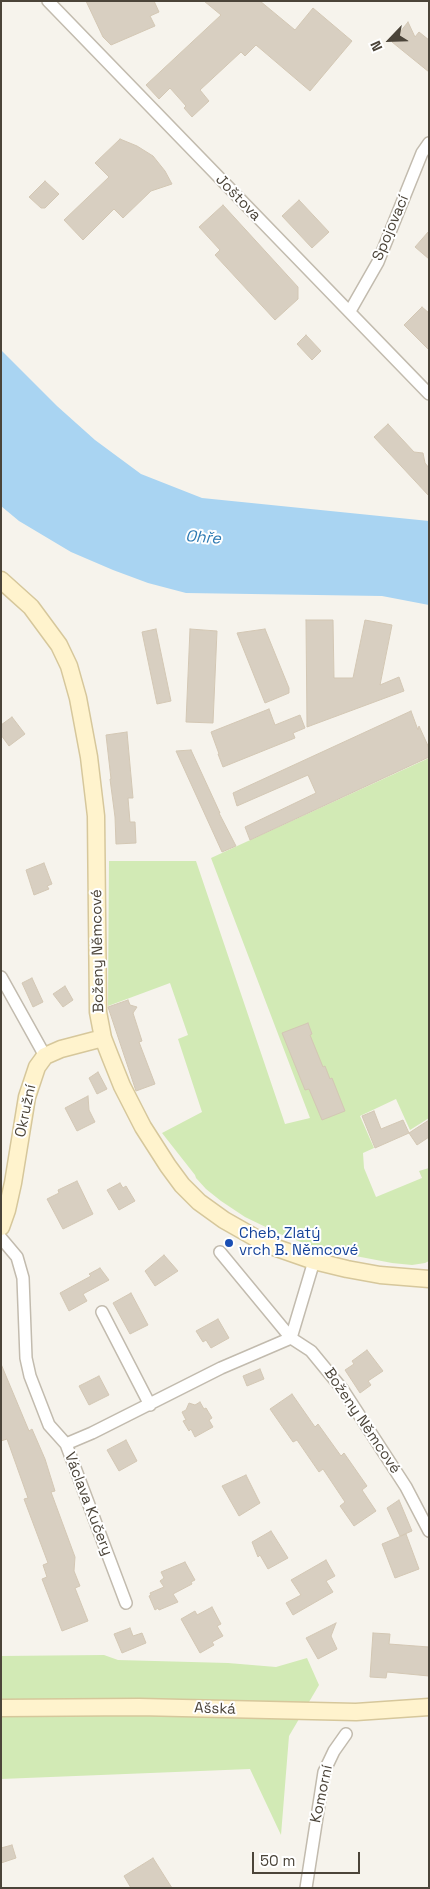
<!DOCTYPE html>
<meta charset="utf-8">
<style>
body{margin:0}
#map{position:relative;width:430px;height:1889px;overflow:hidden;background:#f6f3ec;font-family:"Space Grotesk",sans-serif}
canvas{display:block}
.frame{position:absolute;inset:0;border:2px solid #4b4439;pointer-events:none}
.north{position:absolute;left:365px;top:15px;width:50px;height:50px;-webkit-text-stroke:4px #fff;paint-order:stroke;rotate:246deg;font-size:14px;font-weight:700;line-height:20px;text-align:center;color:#4b4439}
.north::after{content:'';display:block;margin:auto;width:18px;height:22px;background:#4b4439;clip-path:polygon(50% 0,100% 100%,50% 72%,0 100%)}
.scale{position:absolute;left:252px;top:1852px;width:108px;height:22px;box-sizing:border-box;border:2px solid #4b4439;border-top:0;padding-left:6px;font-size:15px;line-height:18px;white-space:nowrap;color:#4b4439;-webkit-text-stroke:4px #fff;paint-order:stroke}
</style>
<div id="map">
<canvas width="430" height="1889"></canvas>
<div class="frame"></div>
<div class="north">N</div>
<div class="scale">50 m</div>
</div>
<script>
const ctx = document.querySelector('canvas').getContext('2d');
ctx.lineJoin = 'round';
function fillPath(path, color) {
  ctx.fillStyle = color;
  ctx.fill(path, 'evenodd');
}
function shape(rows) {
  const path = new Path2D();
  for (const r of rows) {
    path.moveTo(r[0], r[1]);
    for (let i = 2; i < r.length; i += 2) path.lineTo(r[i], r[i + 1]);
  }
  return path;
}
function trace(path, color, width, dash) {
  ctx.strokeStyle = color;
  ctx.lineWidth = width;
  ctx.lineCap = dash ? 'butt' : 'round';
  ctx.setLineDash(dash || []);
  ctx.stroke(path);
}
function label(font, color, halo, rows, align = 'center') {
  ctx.font = font + ' "Space Grotesk",sans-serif';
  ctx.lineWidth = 4;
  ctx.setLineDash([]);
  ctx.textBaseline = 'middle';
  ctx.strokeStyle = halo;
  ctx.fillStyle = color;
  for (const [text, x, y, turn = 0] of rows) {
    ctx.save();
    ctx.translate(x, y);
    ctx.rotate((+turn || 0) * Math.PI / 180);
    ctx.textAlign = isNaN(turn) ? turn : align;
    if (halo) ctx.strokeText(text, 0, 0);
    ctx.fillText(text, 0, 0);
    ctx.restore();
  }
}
const green = shape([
 [429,758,429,1118,410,1130,396,1099,360,1116,374,1148,363,1153,364,1168,376,1197,422,1178,419,1171,429,1168,429,1261,425,1263,412,1265,392,1263,319,1249,280,1234,245,1217,221,1201,206,1189,196,1178,195,1175,162,1133,202,1112,178,1039,188,1035,170,983,108,1006,109,861,196,861,285,1124,310,1118,211,858],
 [104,1655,118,1660,228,1663,276,1667,307,1658,319,1685,289,1736,281,1835,250,1769,1,1779,1,1656]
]);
const water = shape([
 [1,350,57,406,95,440,141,474,202,498,429,521,429,605,382,596,186,593,148,583,113,570,71,552,19,521,1,506]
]);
const building = shape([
 [86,1,154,1,159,12,150,16,155,26,111,45,103,37,86,1],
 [204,1,260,1,295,30,313,8,352,41,310,91,256,45,245,56,241,52,200,90,209,101,192,117,184,108,186,106,170,88,159,99,146,85,221,15,204,1],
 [408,22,415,37,419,32,429,40,429,72,392,42,408,22],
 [120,139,137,146,153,156,165,171,172,184,151,191,123,218,114,209,83,240,64,220,109,177,95,163,120,139],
 [45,181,59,194,45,208,41,208,29,197,45,181],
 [299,200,329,232,312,248,282,216,299,200],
 [223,205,298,287,298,299,275,320,215,255,220,250,199,227,223,205],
 [429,231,429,259,415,247,429,231],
 [422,307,429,313,429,350,404,325,422,307],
 [306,335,321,351,312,360,297,344,306,335],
 [388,424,414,452,423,453,425,463,429,468,429,496,374,437,388,424],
 [306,620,333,620,334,678,353,678,365,620,392,625,380,685,399,677,404,691,307,727,306,620],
 [156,629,171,701,157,704,142,632,156,629],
 [190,629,217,631,213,723,186,722,190,629],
 [265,629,289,688,289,693,265,703,237,633,265,629],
 [269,709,275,725,300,715,305,728,293,733,295,738,223,767,218,754,219,754,211,732,269,709],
 [411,711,418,730,419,726,429,748,429,757,250,840,245,827,316,793,308,775,237,806,233,793,411,711],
 [12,717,25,734,9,746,1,735,1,725,12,717],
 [127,732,133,798,128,798,130,822,135,822,136,843,116,844,115,817,110,779,111,779,106,735,127,732],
 [191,750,220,813,219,813,236,846,222,852,176,751,191,750],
 [44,863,52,884,47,886,49,889,34,895,26,870,44,863],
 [32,978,43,1002,33,1007,22,983,32,978],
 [65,986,73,1000,63,1007,53,994,65,986],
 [128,1000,130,1005,137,1007,133,1013,142,1041,139,1042,155,1084,136,1091,108,1007,128,1000],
 [308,1023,312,1034,310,1035,323,1067,325,1066,330,1079,332,1078,345,1111,322,1120,309,1089,305,1090,282,1033,308,1023],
 [98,1072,107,1089,97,1094,89,1078,98,1072],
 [88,1096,89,1110,95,1122,77,1131,65,1108,88,1096],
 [374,1111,381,1129,403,1120,409,1133,375,1148,362,1116,374,1111],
 [429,1120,429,1137,417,1145,409,1133,429,1120],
 [77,1181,93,1214,63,1229,47,1199,59,1193,58,1190,77,1181],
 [120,1183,123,1188,126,1186,135,1201,119,1210,107,1190,120,1183],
 [164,1255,178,1271,155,1286,145,1271,164,1255],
 [100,1268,109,1280,83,1294,87,1301,69,1311,60,1293,91,1276,89,1274,100,1268],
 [131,1293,148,1325,130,1334,113,1303,131,1293],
 [218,1319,229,1338,211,1348,206,1340,203,1342,196,1331,218,1319],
 [367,1350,383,1371,368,1381,371,1385,360,1393,345,1370,354,1364,352,1361,367,1350],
 [1,1364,29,1431,32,1429,45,1459,55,1491,51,1492,75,1557,74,1571,80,1586,75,1588,88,1621,62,1631,42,1579,47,1577,43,1565,48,1563,24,1499,28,1498,7,1439,1,1441,1,1364],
 [260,1369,264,1379,247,1386,243,1376,260,1369],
 [99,1376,109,1395,89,1405,79,1386,99,1376],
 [292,1394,315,1427,318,1424,341,1456,344,1453,367,1486,362,1490,376,1511,354,1526,340,1506,345,1502,323,1469,319,1472,297,1440,293,1442,270,1409,292,1394],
 [200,1402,204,1409,206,1408,212,1418,209,1420,213,1427,195,1437,191,1429,189,1431,183,1421,186,1420,182,1412,186,1410,189,1403,195,1405,200,1402],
 [126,1440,137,1461,119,1471,107,1450,126,1440],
 [246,1475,260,1503,239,1516,222,1486,246,1475],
 [399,1500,412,1531,400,1536,387,1508,399,1500],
 [271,1531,288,1558,268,1569,260,1555,258,1557,252,1542,271,1531],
 [406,1534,419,1569,395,1578,382,1544,406,1534],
 [326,1560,335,1576,326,1581,333,1592,293,1615,286,1603,301,1595,291,1580,326,1560],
 [185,1562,195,1580,191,1582,192,1584,173,1594,178,1602,159,1610,158,1608,155,1610,149,1596,151,1595,150,1593,164,1587,160,1581,164,1578,161,1572,185,1562],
 [212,1607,221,1624,217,1626,223,1636,212,1642,214,1645,200,1653,181,1619,195,1611,197,1615,212,1607],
 [336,1623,331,1636,337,1649,318,1659,306,1638,336,1623],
 [130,1628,133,1636,142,1633,146,1643,122,1653,114,1634,130,1628],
 [373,1633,390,1634,389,1644,429,1647,429,1676,387,1672,386,1678,370,1677,373,1633],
 [12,1845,16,1858,1,1863,1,1848,12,1845],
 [153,1858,172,1888,131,1888,124,1876,153,1858]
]);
const street = shape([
 [48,1,429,394],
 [350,311,378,262,422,153,429,143],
 [1,977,45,1056],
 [1,1238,17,1257,23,1278,26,1358,30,1376,49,1425,66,1444,126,1603],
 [314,1261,291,1338,311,1351,343,1390,406,1487,429,1531],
 [102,1312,150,1405],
 [66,1444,92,1433,221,1368,291,1338,220,1252],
 [306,1888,324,1772,334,1751,346,1734]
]);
const secondary = shape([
 [1,580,31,607,59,645,69,666,78,698,89,757,96,816,98,1012,103,1038,110,1056,122,1086,143,1127,168,1166,182,1185,199,1202,224,1220,268,1245,314,1261,347,1269,380,1275,429,1279],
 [1,1227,7,1210,13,1183,27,1097,37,1067,45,1056,61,1049,103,1038],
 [1,1708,139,1707,356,1712,429,1707]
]);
const markers = [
 [229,1243,5,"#1a4fb4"]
];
const streetNames = [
 ["Joštova",238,198,46],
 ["Spojovací",391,228,-67],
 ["Boženy Němcové",98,951,-91],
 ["Okružní",26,1111,-78],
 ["Boženy Němcové",362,1421,56],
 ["Václava Kučery",88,1504,69],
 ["Ašská",215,1709,2],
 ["Komorní",322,1794,-78]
];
const transitNames = [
 ["Cheb, Zlatý",239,1234],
 ["vrch B. Němcové",239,1251]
];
const waterNames = [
 ["Ohře",203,538,4]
];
fillPath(green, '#d2eab5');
fillPath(water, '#a9d4f2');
fillPath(building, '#d8cfc1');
trace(building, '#d3c7b4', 1);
trace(street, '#c2bbae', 14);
trace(secondary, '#d6c79b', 19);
trace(street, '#fff', 11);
trace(secondary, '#fff3cd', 16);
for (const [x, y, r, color] of markers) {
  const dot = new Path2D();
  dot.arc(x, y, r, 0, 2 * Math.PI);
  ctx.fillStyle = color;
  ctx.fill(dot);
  trace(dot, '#fff', 2);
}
label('15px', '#4b4439', '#fff', streetNames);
label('15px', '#164399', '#fff', transitNames, 'left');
label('italic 16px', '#2e7ab2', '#fff', waterNames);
</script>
